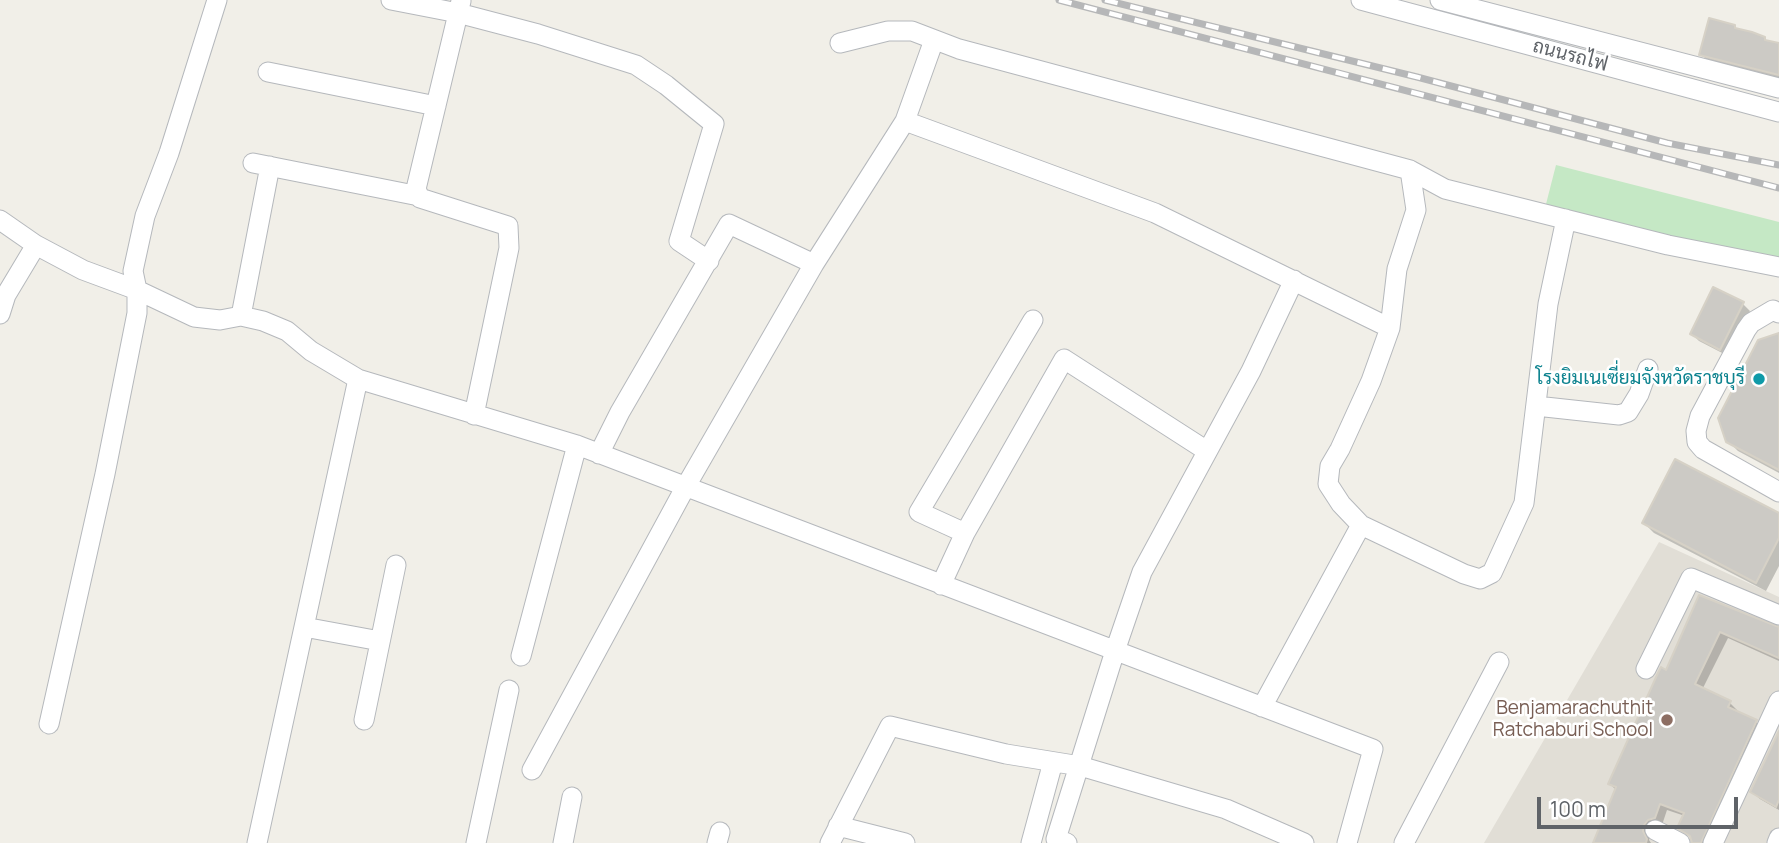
<!DOCTYPE html>
<meta charset="utf-8">
<style>
body{margin:0}
#map{position:relative;width:1779px;height:843px;overflow:hidden;background:#f1efe8;font-family:Manrope,sans-serif}
canvas{display:block}
.scale{position:absolute;left:1537px;top:797px;width:201px;height:32px;box-sizing:border-box;border:4px solid #5f6368;border-top:0;padding-left:9px;font-size:21px;line-height:24px;white-space:nowrap;color:#5f6368;-webkit-text-stroke:5px #fff;paint-order:stroke}
</style>
<div id="map">
<canvas width="1779" height="843"></canvas>
<div class="scale">100 m</div>
</div>
<script>
const ctx = document.querySelector('canvas').getContext('2d');
ctx.lineJoin = 'round';
function fillPath(path, color) {
  ctx.fillStyle = color;
  ctx.fill(path, 'evenodd');
}
function shape(rows) {
  const path = new Path2D();
  for (const r of rows) {
    path.moveTo(r[0], r[1]);
    for (let i = 2; i < r.length; i += 2) path.lineTo(r[i], r[i + 1]);
  }
  return path;
}
function trace(path, color, width, dash) {
  ctx.strokeStyle = color;
  ctx.lineWidth = width;
  ctx.lineCap = dash ? 'butt' : 'round';
  ctx.setLineDash(dash || []);
  ctx.stroke(path);
}
function label(font, color, halo, rows, align = 'center') {
  ctx.font = font + ' Manrope,Sarabun,sans-serif';
  ctx.lineWidth = 5;
  ctx.setLineDash([]);
  ctx.textBaseline = 'middle';
  ctx.strokeStyle = halo;
  ctx.fillStyle = color;
  for (const [text, x, y, turn = 0] of rows) {
    ctx.save();
    ctx.translate(x, y);
    ctx.rotate((+turn || 0) * Math.PI / 180);
    ctx.textAlign = isNaN(turn) ? turn : align;
    if (halo) ctx.strokeText(text, 0, 0);
    ctx.fillText(text, 0, 0);
    ctx.restore();
  }
}
const education = shape([
 [1659,542,1779,597,1779,843,1484,843]
]);
const green = shape([
 [1556,165,1779,222,1779,262,1545,208]
]);
const shadow = shape([
 [1764,38,1768,42,1779,44,1779,79,1706,59,1701,54],
 [1743,304,1750,311,1728,356,1699,341,1692,334],
 [1779,335,1779,473,1738,451,1728,441],
 [1779,515,1779,566,1766,591,1654,533,1644,523],
 [1700,597,1779,628,1779,661,1728,638,1702,690,1730,703,1737,710,1736,712,1756,722,1763,729,1710,843,1694,843,1693,839,1679,827,1685,816,1667,810,1662,825,1651,831,1649,840,1651,843,1595,843,1616,790,1610,784,1667,672],
 [1779,734,1779,810,1760,799,1752,792]
]);
const building = shape([
 [1709,18,1735,25,1735,28,1752,32,1765,37,1765,40,1779,43,1779,75,1699,55,1709,18],
 [1713,287,1744,302,1720,350,1690,334,1713,287],
 [1779,333,1779,470,1726,442,1718,418,1758,340,1779,333],
 [1675,459,1779,513,1779,538,1756,583,1642,523,1675,459],
 [1699,595,1779,627,1779,658,1720,632,1695,684,1731,701,1728,707,1757,720,1701,843,1692,843,1690,836,1677,828,1684,813,1660,804,1655,818,1648,820,1644,825,1643,831,1647,839,1646,843,1593,843,1616,787,1608,784,1657,675,1661,667,1666,670,1699,595],
 [1779,731,1779,800,1776,807,1750,792,1779,731]
]);
const minor = shape([
 [391,0,458,13,538,34,636,65,666,85,714,124,679,241,709,261],
 [1361,0,1779,112],
 [1440,0,1779,88],
 [461,1,416,189,420,198,508,226,509,248,474,415],
 [840,43,888,31,912,31,959,49,1410,170,1445,189,1668,245,1779,267],
 [268,72,436,106],
 [905,121,1155,213,1390,328],
 [253,163,419,196],
 [1410,170,1416,210,1397,269,1390,328,1371,381,1340,449,1330,466,1328,484,1341,504,1361,525,1464,574,1480,579,1492,573,1524,503,1548,304,1566,219],
 [0,220,36,245,83,270,137,290,194,317,220,320,241,316,263,321,287,331,311,351,358,379,577,445,1373,749,1347,843],
 [1779,313,1773,310,1751,323,1746,330,1700,416,1696,431,1697,442,1703,449,1779,492],
 [0,314,6,295,36,245],
 [241,316,270,166],
 [1536,406,1619,415,1628,412,1639,394,1648,369],
 [599,454,620,412,729,224,814,264],
 [965,533,919,512,1033,320],
 [941,585,965,533,1064,359,1207,451],
 [304,627,380,641],
 [521,656,577,445],
 [1646,669,1691,578,1779,615],
 [1262,707,1361,525],
 [364,720,396,565],
 [49,724,105,474,137,313,137,290,133,271,145,216,169,153,217,0],
 [532,770,686,486,814,264,905,121,934,40],
 [838,826,905,843],
 [1655,830,1680,843],
 [257,843,358,379],
 [476,843,509,690],
 [563,843,572,797],
 [717,843,720,832],
 [830,843,890,726,1006,754,1080,766,1226,809,1304,843],
 [1031,843,1053,762],
 [1067,843,1056,839,1115,651,1142,572,1251,371,1294,280],
 [1404,843,1499,662],
 [1713,843,1779,701],
 [1777,843,1779,838]
]);
const rail = shape([
 [1059,0,1779,188],
 [1105,0,1417,77,1667,143,1779,165]
]);
const markers = [
 [1759,379,7,"#0f9aa8"],
 [1667,720,7,"#8d6e63"]
];
const streetNames = [
 ["ถนนรถไฟ",1570,56,15]
];
const cultureNames = [
 ["โรงยิมเนเซี่ยมจังหวัดราชบุรี",1745,379]
];
const educationNames = [
 ["Benjamarachuthit",1653,709],
 ["Ratchaburi School",1653,731]
];
fillPath(education, '#e1ded6');
fillPath(green, '#c5e8c5');
fillPath(shadow, '#0003');
fillPath(building, '#cccac5');
trace(building, '#d6d1c6', 2);
trace(minor, '#b5b8bc', 21);
trace(minor, '#fff', 19);
trace(rail, '#b6b7b8', 7);
trace(rail, '#fff', 4.5, [13]);
for (const [x, y, r, color] of markers) {
  const dot = new Path2D();
  dot.arc(x, y, r, 0, 2 * Math.PI);
  ctx.fillStyle = color;
  ctx.fill(dot);
  trace(dot, '#fff', 2.5);
}
label('19px', '#5f6368', '#fff', streetNames);
label('19px', '#0d838f', '#fff', cultureNames, 'right');
label('19px', '#785e54', '#fff', educationNames, 'right');
</script>
